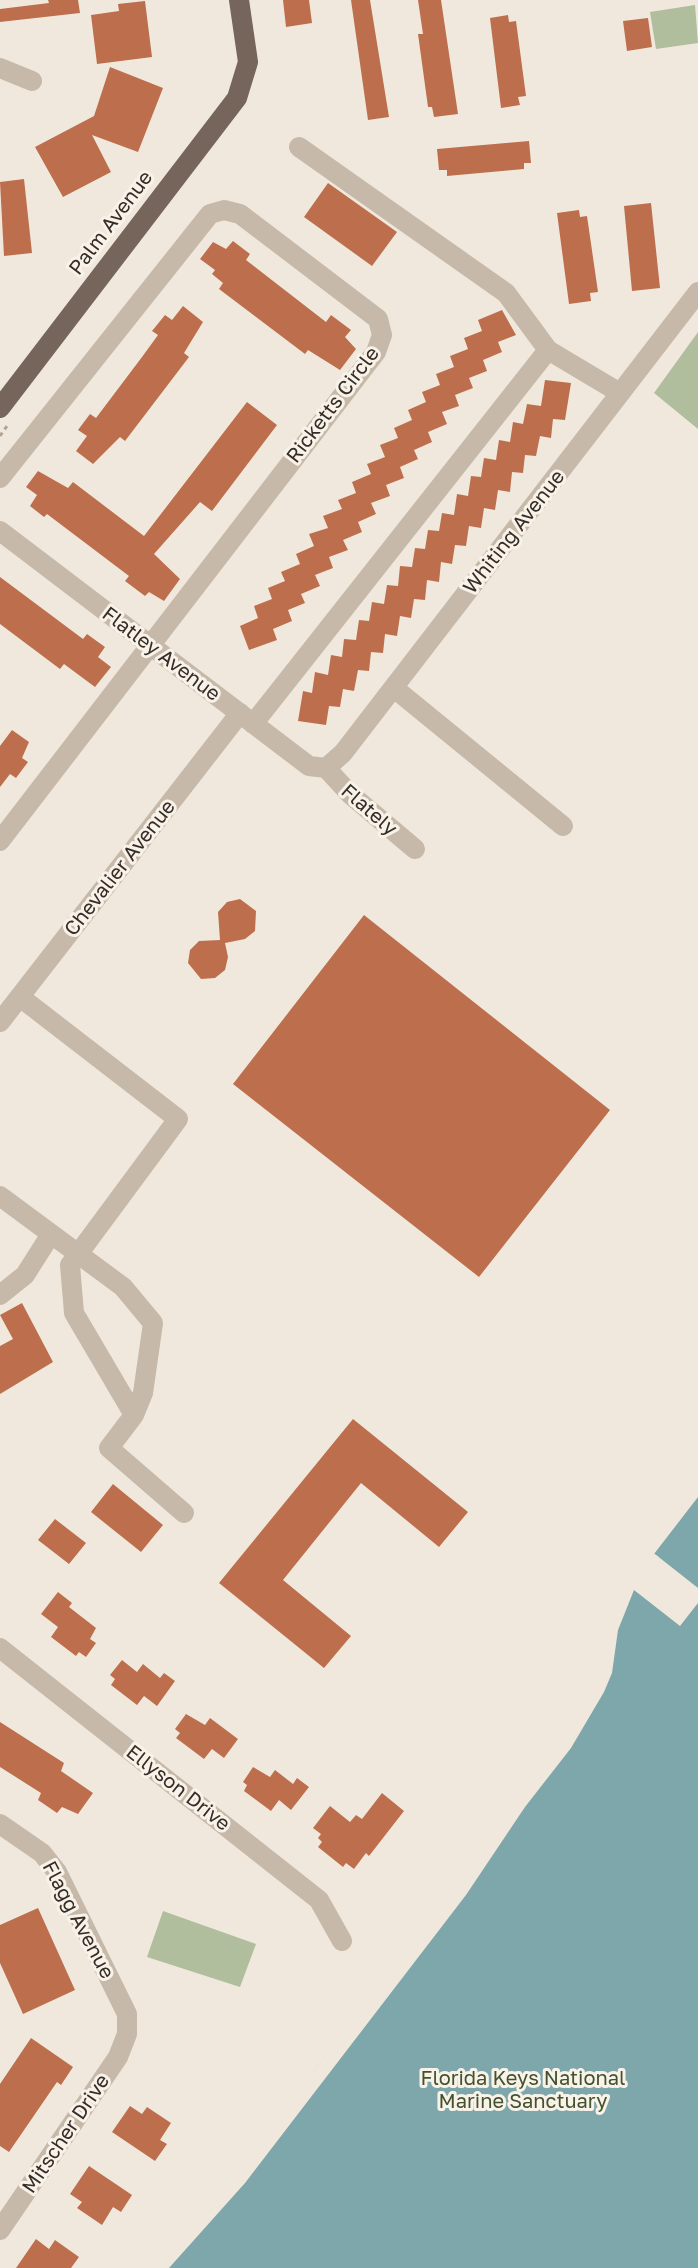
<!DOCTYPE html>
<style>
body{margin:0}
canvas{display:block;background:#f0e8dc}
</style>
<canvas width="698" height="2268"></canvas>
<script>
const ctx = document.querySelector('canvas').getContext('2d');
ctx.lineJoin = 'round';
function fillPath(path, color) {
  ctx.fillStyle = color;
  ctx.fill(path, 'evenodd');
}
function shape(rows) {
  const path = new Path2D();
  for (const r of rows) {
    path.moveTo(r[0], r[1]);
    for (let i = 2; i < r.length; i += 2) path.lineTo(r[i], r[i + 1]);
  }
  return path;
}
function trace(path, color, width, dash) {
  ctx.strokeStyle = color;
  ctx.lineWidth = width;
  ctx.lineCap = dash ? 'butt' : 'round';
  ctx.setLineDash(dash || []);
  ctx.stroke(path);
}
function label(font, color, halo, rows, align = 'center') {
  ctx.font = font + ' "Golos Text",sans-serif';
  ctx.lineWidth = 6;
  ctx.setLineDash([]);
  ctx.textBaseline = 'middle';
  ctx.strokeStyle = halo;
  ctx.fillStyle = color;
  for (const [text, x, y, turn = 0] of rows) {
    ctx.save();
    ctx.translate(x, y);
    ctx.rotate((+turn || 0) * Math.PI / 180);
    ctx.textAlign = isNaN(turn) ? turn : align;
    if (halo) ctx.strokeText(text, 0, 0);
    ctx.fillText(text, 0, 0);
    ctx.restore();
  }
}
const green = shape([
 [695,5,698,43,656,49,650,12],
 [698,332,698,429,654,393],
 [163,1911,256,1944,240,1987,147,1957]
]);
const water = shape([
 [698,1497,698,2268,149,2268,243,2164,572,1735,601,1683,611,1633,634,1589,659,1557,654,1554]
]);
const pier = shape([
 [651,1551,698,1588,698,1603,680,1626,634,1590,618,1630,612,1673,604,1692,571,1748,525,1807,466,1895,245,2183,169,2268,145,2268,240,2162,314,2071,569,1732,598,1681,607,1632,626,1584,634,1584,654,1558]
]);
const building = shape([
 [48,0,78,0,80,13,0,22,0,9,49,3],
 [283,0,309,0,312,23,286,27],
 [351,0,370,0,389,117,368,120],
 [418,0,441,0,458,114,434,117,432,107,428,107,418,34,423,34],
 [145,1,152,57,97,64,91,15,119,11,118,4],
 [508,15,509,22,516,21,526,96,518,97,520,105,501,108,490,18],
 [648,18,652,47,627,51,623,21],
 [110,67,163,88,138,152,92,135,111,172,63,197,35,147,94,116],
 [529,141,531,163,524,163,524,169,447,176,447,170,439,170,437,149],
 [24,179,32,253,4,256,0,182],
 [328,183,397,232,372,266,304,217],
 [651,203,660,288,632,291,624,206],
 [579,210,580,217,587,216,598,292,590,293,591,301,569,304,557,213],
 [233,241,250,254,246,260,326,322,331,315,351,330,345,337,356,349,340,370,308,350,305,354,219,289,223,283,212,274,215,270,200,259,213,242,226,249],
 [183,306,203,322,184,353,189,357,125,441,120,437,93,464,76,451,87,436,78,430,90,414,96,418,142,357,158,335,152,331,165,315,172,320],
 [502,310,516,335,498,342,502,352,483,360,487,371,469,378,473,388,455,395,459,406,442,412,447,424,428,432,432,442,414,450,418,459,400,467,404,478,386,485,390,496,371,503,376,514,358,522,362,532,343,540,348,550,329,557,333,568,315,575,320,586,301,594,305,603,288,610,292,621,273,629,277,640,249,650,240,626,258,618,254,606,272,599,268,588,285,581,281,572,300,564,296,554,314,546,309,534,328,528,323,516,342,509,338,500,356,493,352,482,371,474,367,464,385,457,380,445,398,438,394,428,412,420,408,410,426,402,422,392,440,385,436,374,454,367,450,356,468,349,464,338,482,331,478,320],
 [545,380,571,383,565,420,553,419,551,438,540,436,536,456,525,455,523,473,512,472,510,492,498,490,495,510,484,508,481,528,469,526,466,546,455,545,452,564,441,562,439,582,427,580,425,600,414,599,411,618,400,616,397,636,385,634,383,653,371,652,369,671,358,670,354,691,343,689,340,707,329,706,326,725,298,721,303,691,312,693,315,672,328,675,331,655,342,657,344,639,356,640,359,620,369,621,372,602,384,604,387,585,398,586,400,566,412,567,415,548,425,549,428,530,439,531,442,513,454,515,457,494,468,496,471,476,481,477,484,458,496,460,499,440,510,442,513,422,523,424,527,404,541,406],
 [247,402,277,425,212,511,200,502,154,554,180,579,164,601,149,592,145,596,125,581,129,576,47,514,44,517,30,506,37,495,26,487,38,471,68,488,73,482,144,536],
 [0,577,83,639,87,634,105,647,98,657,111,667,95,687,64,664,60,669,0,624],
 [12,730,29,742,22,758,28,762,16,778,10,774,0,787,0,746],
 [240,899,256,911,255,931,245,939,225,943,228,957,225,970,215,978,201,979,188,963,190,950,199,941,220,940,218,912,227,902],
 [364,915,610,1110,479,1277,233,1084],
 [22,1303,53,1362,0,1394,0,1346,13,1339,0,1315],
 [353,1419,468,1512,439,1547,361,1483,283,1580,351,1636,324,1668,219,1583],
 [113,1484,163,1525,141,1552,91,1512],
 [55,1519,86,1543,69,1564,38,1540],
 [58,1592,72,1603,69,1607,96,1628,90,1639,96,1643,86,1657,79,1652,76,1656,51,1637,58,1627,41,1614],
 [122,1660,137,1672,143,1664,160,1678,164,1673,175,1681,157,1706,144,1696,137,1705,111,1685,115,1679,110,1675],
 [186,1714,205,1725,210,1718,238,1739,224,1758,212,1749,204,1759,176,1738,180,1733,175,1729],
 [0,1722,64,1763,61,1771,93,1793,78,1814,62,1807,57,1813,38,1800,41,1793,0,1767],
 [253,1767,270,1777,275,1770,293,1784,297,1778,309,1787,291,1810,279,1800,271,1811,244,1791,247,1785,243,1782],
 [382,1793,404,1811,369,1856,366,1853,354,1869,346,1863,343,1867,318,1847,322,1842,318,1838,321,1834,313,1828,330,1806,350,1822,356,1815,362,1819],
 [38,1908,75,1990,23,2014,0,1963,0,1925],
 [31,2038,73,2067,61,2085,57,2082,9,2152,0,2146,0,2084],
 [130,2106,142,2114,147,2107,171,2123,160,2140,167,2144,155,2161,112,2132],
 [89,2166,132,2195,121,2212,113,2207,102,2225,77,2208,82,2202,70,2194],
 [36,2239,49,2249,55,2240,79,2257,71,2268,16,2268]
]);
const path = shape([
 [0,436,7,426]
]);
const minor = shape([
 [0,68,32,81],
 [299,147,506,293,548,350,620,393],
 [0,478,210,214,224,210,240,214,378,319,382,335,376,352,0,841],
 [0,531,309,766,326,768],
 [394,688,563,826],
 [253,724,548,350],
 [326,768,343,753,698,292],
 [326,768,350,794,415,849],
 [20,997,178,1119,70,1265,74,1313,134,1415,109,1448,184,1513],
 [0,1022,240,713],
 [0,1196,123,1287,153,1323,143,1393,134,1415],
 [0,1295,25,1275,51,1234],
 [0,1648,319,1900,342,1941],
 [0,1824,42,1853,57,1872,127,2014,127,2034,118,2057,0,2230]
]);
const major = shape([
 [0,408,237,98,248,62,239,0]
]);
const streetNames = [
 ["Palm Avenue",111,223,-53],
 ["Ricketts Circle",333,405,-53],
 ["Whiting Avenue",514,532,-52],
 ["Flatley Avenue",161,654,37],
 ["Flately",369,810,41],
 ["Chevalier Avenue",120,868,-52],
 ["Ellyson Drive",178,1788,38],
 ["Flagg Avenue",78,1920,62],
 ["Mitscher Drive",66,2134,-56]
];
const parkNames = [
 ["Florida Keys National",523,2079],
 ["Marine Sanctuary",523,2102]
];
fillPath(green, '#b1be9d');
fillPath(water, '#7da7ab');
fillPath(pier, '#f0e8dc');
fillPath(building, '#bd6f4d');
trace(path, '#b3a393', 3, [4, 4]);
trace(minor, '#c7b9a9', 20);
trace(major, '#76655b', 20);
label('20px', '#352d28', '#f8f2e8', streetNames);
label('20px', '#43522e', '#f8f2e8', parkNames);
</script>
